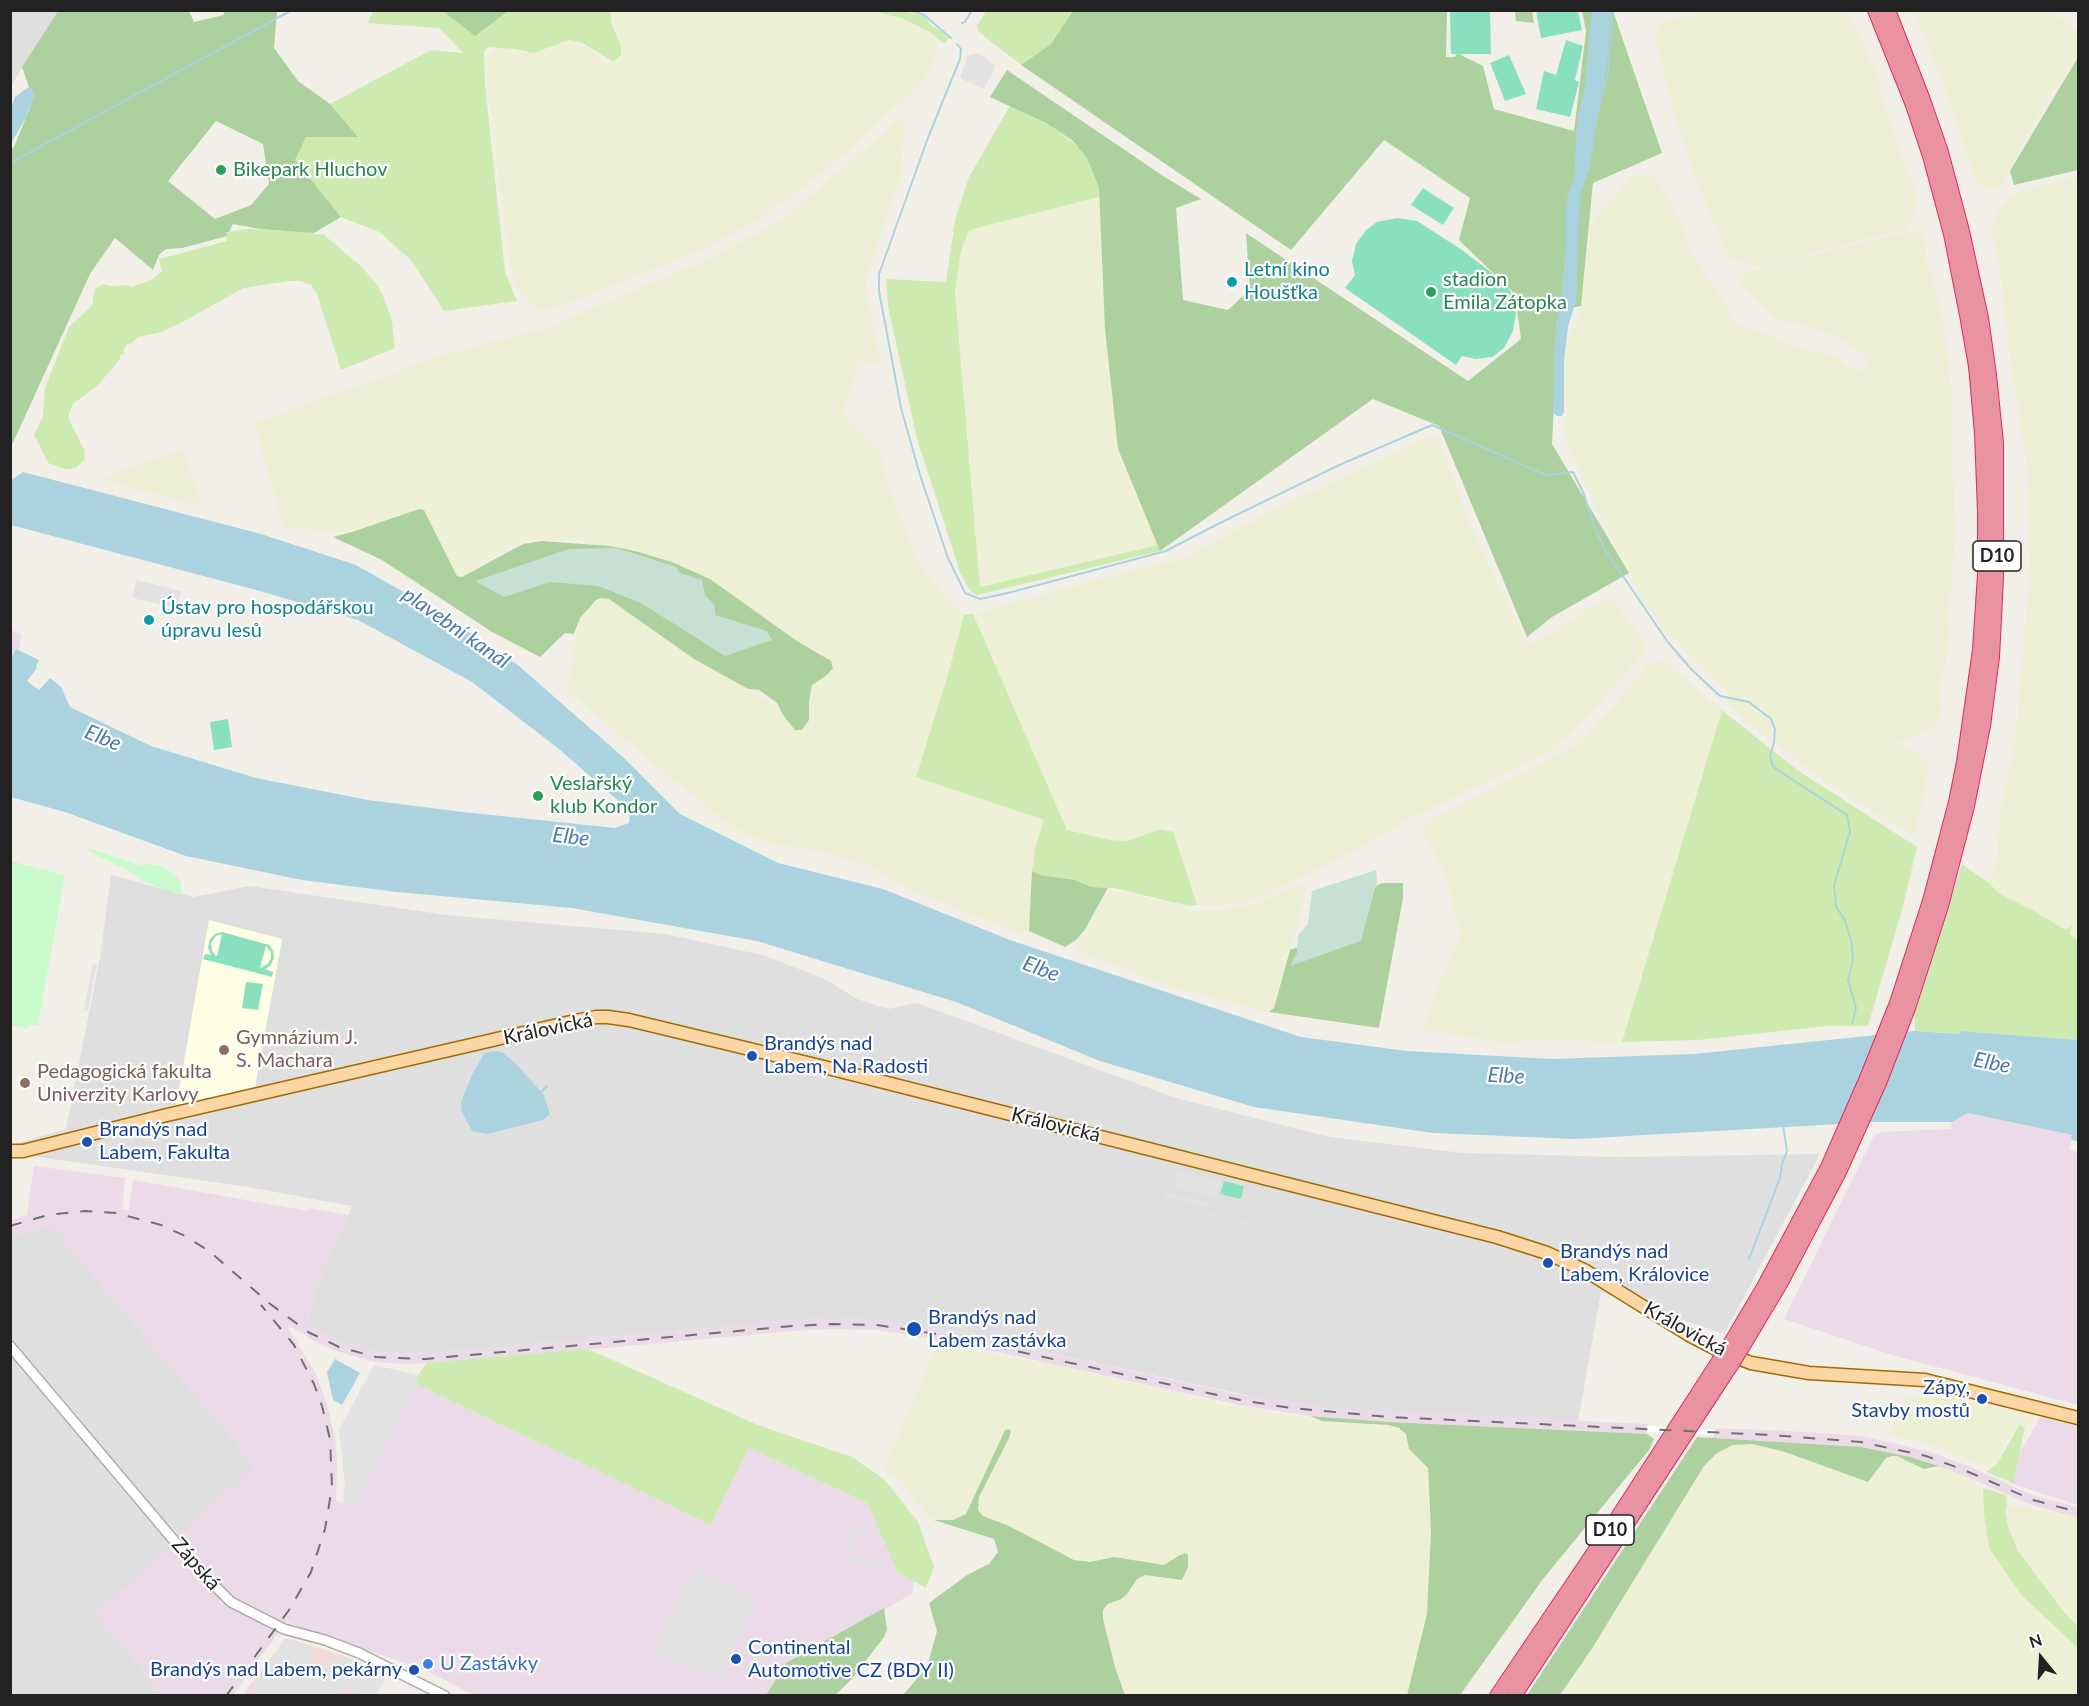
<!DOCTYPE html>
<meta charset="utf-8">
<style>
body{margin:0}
#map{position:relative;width:2089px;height:1706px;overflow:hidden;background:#f2efe9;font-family:Lato,sans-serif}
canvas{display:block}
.frame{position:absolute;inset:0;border:12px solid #222;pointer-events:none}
.north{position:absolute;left:2011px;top:1628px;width:60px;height:60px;-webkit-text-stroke:4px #fff;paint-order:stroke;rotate:342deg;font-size:16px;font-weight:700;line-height:24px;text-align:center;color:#222}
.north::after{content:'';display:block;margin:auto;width:21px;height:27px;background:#222;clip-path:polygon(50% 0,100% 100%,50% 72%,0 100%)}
</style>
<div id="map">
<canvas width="2089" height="1706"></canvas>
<div class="frame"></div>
<div class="north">N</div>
</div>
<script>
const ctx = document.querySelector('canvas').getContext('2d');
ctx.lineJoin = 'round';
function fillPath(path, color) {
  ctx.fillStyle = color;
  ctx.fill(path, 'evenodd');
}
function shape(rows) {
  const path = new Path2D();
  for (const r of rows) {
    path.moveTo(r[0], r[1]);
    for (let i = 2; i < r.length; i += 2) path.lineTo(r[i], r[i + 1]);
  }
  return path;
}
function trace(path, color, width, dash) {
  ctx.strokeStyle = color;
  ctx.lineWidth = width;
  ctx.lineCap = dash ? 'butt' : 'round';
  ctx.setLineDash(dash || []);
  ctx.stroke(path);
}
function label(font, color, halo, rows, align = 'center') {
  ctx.font = font + ' Lato,sans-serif';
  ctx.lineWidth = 4.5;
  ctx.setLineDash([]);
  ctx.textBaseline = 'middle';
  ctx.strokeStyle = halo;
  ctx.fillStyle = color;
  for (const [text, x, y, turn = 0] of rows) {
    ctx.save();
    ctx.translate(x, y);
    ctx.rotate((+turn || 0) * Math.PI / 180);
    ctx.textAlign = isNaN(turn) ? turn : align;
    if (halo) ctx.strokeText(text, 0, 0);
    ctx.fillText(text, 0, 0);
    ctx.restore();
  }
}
const residential = shape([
 [11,11,58,11,11,86],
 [111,875,193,897,250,886,446,915,665,934,763,955,825,979,857,999,888,1009,917,1003,1176,1098,1330,1137,1463,1153,1618,1157,1820,1154,1724,1334,1601,1292,1578,1421,1356,1410,1273,1401,944,1330,877,1320,832,1319,793,1320,425,1354,377,1352,341,1342,307,1325,315,1290,352,1206,248,1187,11,1153,11,1145,66,1129,100,958],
 [51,1226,255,1466,208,1509,181,1538,95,1614,163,1695,11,1696,11,1238]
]);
const commercial = shape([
 [286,1638,344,1656,387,1675,376,1695,247,1696,245,1692]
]);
const industrial = shape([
 [11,630,21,634,19,651,16,649,11,661],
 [1968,1113,2072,1135,2069,1150,2078,1152,2078,1405,1892,1355,1784,1319,1873,1137,1881,1132,1951,1129,1952,1122],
 [34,1166,125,1178,122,1209,129,1211,133,1180,308,1211,309,1208,348,1215,315,1290,307,1325,341,1342,377,1352,425,1354,793,1320,832,1319,877,1320,944,1330,1241,1395,1311,1405,1390,1412,1647,1424,1648,1426,1771,1430,1862,1436,1927,1451,1966,1465,2035,1496,2078,1507,2078,1518,2032,1505,1962,1475,1924,1461,1861,1447,1714,1438,1714,1435,1647,1432,1647,1434,1389,1422,1310,1416,1239,1405,942,1340,876,1330,832,1329,794,1331,451,1362,404,1364,375,1362,348,1355,319,1344,290,1326,288,1328,315,1372,327,1404,335,1438,337,1460,336,1501,357,1505,416,1384,711,1525,749,1448,867,1503,898,1573,914,1581,912,1594,786,1663,766,1695,474,1695,425,1670,286,1622,233,1695,163,1695,95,1614,181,1538,208,1509,255,1466,51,1226,11,1238,10,1221,27,1215],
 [2042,1415,2078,1425,2078,1505,2009,1483,2017,1457]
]);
const education = shape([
 [209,920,282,939,255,1087,176,1106]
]);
const farmland = shape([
 [610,10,868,11,904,19,922,29,932,35,936,42,937,50,932,66,922,82,847,152,796,193,753,223,707,247,612,286,544,312,536,308,525,295,516,289,514,283,503,214,485,65,488,57,497,48,536,53,569,40,578,42,607,63,613,62,621,55,621,46,612,25],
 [1701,11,1848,11,1877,74,1883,99,1916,195,1916,209,1913,219,1906,230,1881,235,1759,267,1729,257,1700,190,1682,138,1674,112,1656,40,1658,28,1663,21,1701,14],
 [1914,11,2050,11,2078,30,2078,54,2029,130,2003,186,1985,188,1977,184,1932,53],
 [900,117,904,121,901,178,867,273,865,300,872,316,880,362,876,365,861,359,858,361,848,398,841,412,879,451,889,487,917,561,946,597,964,615,947,678,916,777,1044,820,1033,862,1029,931,1019,933,909,890,871,866,820,851,769,843,746,834,723,820,649,760,567,690,578,624,580,618,596,600,601,598,609,599,691,657,776,706,790,726,810,715,809,702,812,685,831,672,833,666,828,657,797,641,710,579,672,562,635,551,568,540,527,540,502,552,462,577,457,576,431,522,419,509,351,532,331,532,284,527,254,423,440,356,546,328,715,256,780,221,875,141],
 [1637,174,1650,175,1657,181,1678,216,1694,259,1716,289,1735,323,1786,343,1839,358,1846,366,1860,372,1864,369,1868,359,1860,351,1830,334,1775,318,1740,286,1739,280,1748,272,1768,266,1906,232,1916,230,1924,235,1927,248,1925,261,1932,273,1935,286,1945,335,1951,386,1955,532,1951,595,1947,611,1949,631,1945,666,1938,686,1941,705,1937,726,1898,742,1930,762,1915,836,1844,794,1783,750,1724,703,1727,691,1668,635,1656,619,1640,594,1585,486,1564,433,1564,361,1570,332,1579,317,1591,224,1632,176],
 [2078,176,2078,940,2070,934,2068,929,2064,929,2000,894,1989,883,1998,852,1999,820,2016,736,2030,566,2027,468,2011,362,2000,271,1992,229,1998,210,2013,196,2048,183],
 [1099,197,1105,329,1119,456,1158,545,980,588,955,293,961,250,968,230],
 [1432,435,1437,437,1448,462,1467,517,1527,645,1552,633,1606,597,1612,600,1643,639,1645,644,1641,655,1589,715,1569,736,1547,752,1403,822,1366,845,1265,896,1243,903,1218,906,1197,905,1171,827,1179,822,1128,841,1110,840,1067,830,973,614,1112,576,1180,560,1274,510],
 [183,450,201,506,105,481,106,478,120,471],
 [1664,660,1722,710,1621,1043,1598,1043,1571,1039,1546,1039,1507,1043,1425,1030,1425,1021,1430,1006,1461,934,1445,873,1423,833,1423,827,1435,818,1580,743,1648,666,1656,662],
 [1303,883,1305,884,1306,889,1295,935,1287,957,1274,1008,1269,1012,1167,985,1084,954,1075,948,1077,943,1094,918,1103,897,1111,889,1197,911,1219,911,1254,904],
 [941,1345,1055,1365,1238,1407,1322,1421,1388,1425,1403,1430,1409,1449,1428,1468,1431,1531,1427,1614,1407,1695,1125,1695,1115,1667,1103,1619,1103,1610,1108,1604,1121,1599,1127,1594,1137,1579,1146,1575,1175,1580,1180,1555,1165,1565,1114,1557,1090,1562,1074,1560,1009,1526,983,1516,978,1510,979,1497,976,1492,966,1514,953,1520,929,1518,900,1480,888,1472,885,1466,935,1350],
 [1907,1396,1957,1399,2036,1417,2026,1428,2019,1425,2014,1427,1997,1462,1993,1467,1987,1469,1934,1445,1890,1434],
 [1752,1444,1785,1452,1868,1482,1886,1458,1892,1456,1897,1456,1924,1469,1940,1467,1976,1481,1983,1491,1984,1515,1989,1548,2022,1596,2078,1648,2078,1695,1560,1696,1591,1650,1704,1466,1717,1453,1733,1445],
 [2013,1505,2078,1517,2078,1627,2060,1607,2018,1551,2008,1527,2005,1511]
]);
const grass = shape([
 [373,11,610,11,612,25,621,46,621,55,613,62,583,43,569,40,534,53,515,49,488,47,484,52,485,85,505,272,517,301,444,311,411,260,379,232,341,217,294,160,306,137,357,137,330,104,431,50,463,53,439,28,368,23],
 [872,11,904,11,924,16,932,26,950,36,944,44,928,31,904,19],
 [986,11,1073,11,1051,44,1021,65,979,32,977,26],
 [1010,106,1046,123,1079,147,1087,158,1099,188,1100,195,1099,197,969,230,961,250,955,293,980,587,1158,545,1160,551,977,595,970,591,960,572,917,439,888,306,886,279,946,282,955,220,969,177],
 [247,229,295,231,324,235,361,266,375,282,383,296,392,321,395,348,341,370,317,294,311,285,300,281,289,281,244,288,175,326,161,332,138,337,133,342,126,345,123,351,125,353,120,356,120,359,98,385,73,404,69,413,69,420,84,449,85,459,77,467,71,469,65,469,48,463,34,435,43,417,45,388,69,327,93,305,93,296,95,289,103,284,111,286,129,285,131,287,153,279,162,271,159,259,227,241,226,232],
 [973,614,1067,830,1110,840,1128,841,1160,829,1170,831,1173,832,1197,905,1189,906,1114,888,1092,887,1075,880,1039,875,1032,871,1035,849,1044,820,916,777,947,678,964,615],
 [1722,710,1797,770,1917,847,1902,910,1868,1026,1828,1026,1698,1040,1622,1042],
 [1962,864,1989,883,2000,894,2013,901,2031,909,2064,929,2068,929,2072,925,2070,934,2078,940,2078,1040,1961,1031,1958,1034,1915,1031,1914,1016],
 [588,1349,758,1425,852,1457,885,1480,918,1522,934,1567,926,1588,898,1573,867,1503,749,1448,711,1525,416,1384,418,1375,427,1363],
 [2019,1425,2025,1427,2014,1479,2016,1484,1986,1472,1997,1464],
 [1983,1488,2006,1495,2007,1508,2005,1511,2008,1527,2018,1551,2060,1607,2078,1627,2078,1648,2022,1596,1989,1548,1984,1515]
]);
const forest = shape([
 [58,11,189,11,194,22,224,15,224,11,277,11,274,48,298,81,330,104,358,137,306,137,295,160,341,217,314,233,260,229,233,224,229,232,226,232,227,236,182,248,166,249,159,255,153,270,115,238,90,274,11,447,11,149,14,147,35,95,29,87,22,67],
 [216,121,263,144,269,184,251,205,215,219,168,181],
 [443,11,508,11,475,36],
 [1073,11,1447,11,1446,57,1455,57,1457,53,1483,66,1494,109,1574,131,1586,31,1582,11,1613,11,1662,153,1593,183,1581,306,1559,310,1552,444,1629,573,1552,617,1527,637,1439,426,1373,399,1160,551,1118,449,1105,329,1099,188,1087,158,1073,141,1046,123,990,97,1007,70,1163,176,1201,199,1176,208,1183,300,1228,310,1250,289,1246,233,1468,381,1521,339,1515,294,1459,240,1470,198,1384,140,1291,250,1021,65,1051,44],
 [1515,11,1532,11,1534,23,1516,21],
 [2078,57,2078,170,2014,185,2010,171],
 [419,509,424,510,457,576,462,577,523,544,542,541,610,546,635,551,672,562,710,579,797,641,831,661,833,668,827,675,812,685,809,702,809,720,802,730,795,730,783,715,777,703,759,690,748,689,694,659,609,599,601,598,596,600,580,618,574,634,565,633,540,657,492,632,382,560,333,537,352,532],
 [1032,871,1040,875,1075,880,1092,887,1108,888,1084,931,1076,940,1065,947,1029,931],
 [1382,883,1403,883,1403,898,1379,1028,1269,1012,1274,1008,1290,950,1333,935,1364,892],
 [1310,1416,1389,1422,1647,1434,1654,1439,1649,1450,1543,1579,1460,1695,1407,1695,1427,1614,1431,1531,1428,1468,1409,1449,1406,1434,1399,1428,1388,1425,1322,1421],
 [1009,1429,1011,1431,1009,1438,979,1497,978,1510,983,1516,1009,1526,1074,1560,1090,1562,1114,1557,1164,1565,1180,1555,1186,1553,1188,1555,1188,1567,1182,1580,1145,1575,1137,1579,1127,1594,1121,1599,1108,1604,1103,1610,1103,1619,1115,1667,1125,1695,903,1695,927,1667,937,1631,929,1603,967,1575,989,1564,998,1552,994,1539,934,1520,953,1520,966,1514,1005,1430],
 [1697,1437,1861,1447,1910,1457,1939,1466,1924,1469,1897,1456,1892,1456,1886,1458,1868,1482,1785,1452,1752,1444,1733,1445,1717,1453,1704,1466,1591,1650,1560,1695,1527,1695],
 [884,1608,887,1630,884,1637,851,1680,835,1695,766,1695,786,1663]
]);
const wetland = shape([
 [617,548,676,567,680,573,702,580,705,595,715,605,715,615,767,631,772,640,725,656,641,603,598,586,550,582,504,597,475,581,569,549],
 [1376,870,1377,881,1361,941,1290,966,1297,953,1298,935,1308,924,1312,891]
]);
const park = shape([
 [89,848,139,865,150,864,162,866,177,876,181,884,181,892,177,894,142,881,135,874,88,851],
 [10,861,65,875,38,1025,28,1025,28,1029,11,1025]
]);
const pitch = shape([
 [1450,11,1490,11,1491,54,1451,54],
 [1536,11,1578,11,1582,30,1541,38],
 [1566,40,1583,46,1575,80,1579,82,1570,117,1536,109,1544,71,1556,75],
 [1509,55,1526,94,1505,101,1490,63],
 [1423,188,1454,208,1443,225,1411,205],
 [1397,218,1417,221,1462,250,1505,283,1514,297,1516,314,1513,331,1504,348,1492,357,1476,359,1462,356,1456,365,1345,288,1355,275,1352,261,1356,244,1366,230,1377,222],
 [228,719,232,747,214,750,210,722],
 [222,932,269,945,273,951,274,958,270,966,265,969,273,972,272,977,203,959,205,954,211,955,208,947,210,939,215,934],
 [222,934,217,956,216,956,212,951,211,943,216,936],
 [266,946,271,952,271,958,268,964,260,968],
 [246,982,263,984,258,1010,242,1008],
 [1224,1181,1244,1186,1241,1199,1220,1194]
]);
const parking = shape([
 [978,53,996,66,984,89,960,78,968,55],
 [136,580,181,591,177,608,132,598],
 [97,963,88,1010,84,1012,92,965],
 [1177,1170,1221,1181,1216,1199,1173,1188],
 [1166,1192,1209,1203,1208,1208,1165,1197],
 [1155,1199,1247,1222,1263,1234,1277,1238,1276,1240,1261,1236,1246,1224,1155,1201],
 [374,1365,418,1375,416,1384,357,1505,353,1505,343,1502,345,1482,339,1430],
 [857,1528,864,1531,853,1554,879,1567,877,1573,850,1559,853,1554,846,1550],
 [696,1568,758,1600,720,1679,692,1665,689,1670,653,1653],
 [292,1639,302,1643,302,1646,305,1645,312,1656,308,1659,317,1674,320,1673,318,1669,338,1657,342,1660,344,1656,380,1671,378,1677,384,1680,376,1695,356,1695,350,1686,334,1695,257,1695,252,1688,253,1685,284,1641,290,1644],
 [772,1650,770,1656,739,1675,743,1668]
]);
const water = shape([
 [1592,11,1611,11,1608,56,1589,169,1580,196,1576,300,1568,327,1564,361,1564,412,1562,416,1557,416,1553,413,1556,320,1561,305,1565,251,1566,201,1574,177,1577,122,1585,86],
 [29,87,35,95,24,121,11,143,11,108,15,97],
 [23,472,261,534,356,565,439,612,519,666,624,758,680,814,778,863,883,889,1010,940,1301,1037,1407,1051,1552,1059,1694,1054,1915,1031,1958,1034,1961,1031,2078,1040,2078,1141,2071,1140,2072,1135,1968,1113,1952,1122,1875,1122,1575,1139,1433,1133,1254,1107,1100,1061,956,1002,757,941,572,908,397,892,302,880,186,856,65,812,11,797,10,661,16,649,39,660,36,666,37,668,27,681,39,690,50,678,61,687,70,707,151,746,256,778,368,800,463,812,615,828,629,823,630,811,559,749,472,682,358,620,260,591,11,525,11,480],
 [497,1051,502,1052,514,1062,544,1095,550,1114,543,1120,487,1134,472,1131,462,1112,461,1102,472,1075,484,1053],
 [335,1359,360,1373,342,1405,333,1400,327,1372]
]);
const pier = shape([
 [1647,1426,1715,1429,1714,1435,1647,1432]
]);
const stream = shape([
 [910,10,924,15,951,38],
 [962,23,965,22,972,10],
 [957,44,961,49,960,59,929,135,879,274,879,291,901,408,920,475,948,558,965,593,980,599,1008,593,1166,551,1218,524,1337,466,1432,425,1546,475,1573,472,1583,492,1596,531,1606,551,1667,641,1691,669,1720,696,1749,702,1771,719,1775,729,1774,742,1770,756,1773,767,1847,815,1850,832,1834,885,1836,906,1845,921,1851,940,1853,959,1848,980,1856,1008,1852,1024],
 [1597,115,1608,72,1613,10],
 [10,163,292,10],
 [540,1093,547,1086],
 [1749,1259,1780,1178,1782,1164,1787,1151,1783,1125]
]);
const minor = shape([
 [10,1346,198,1569,231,1602,284,1629,325,1640,359,1653,445,1696]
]);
const major = shape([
 [10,1151,23,1151,167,1115,575,1021,596,1017,608,1017,629,1020,824,1067,1497,1237,1547,1253,1586,1271,1689,1335,1720,1351,1751,1363,1809,1373,1925,1380,2078,1418]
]);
const highway = shape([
 [1729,1346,1764,1287,1828,1167,1867,1078,1897,1003,1930,901,1956,802,1964,762,1980,650,1985,574,1985,512,1982,433,1976,366,1967,315,1951,234,1930,156,1913,105,1875,10],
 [1740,1351,1780,1284,1839,1172,1879,1083,1908,1008,1941,906,1967,806,1983,726,1992,657,1996,578,1996,443,1989,375,1981,318,1962,231,1941,152,1923,100,1888,10],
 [1497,1696,1618,1517,1719,1361],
 [1514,1696,1731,1365]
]);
const rail = shape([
 [10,1226,48,1215,86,1211,116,1213,161,1225,185,1236,209,1251,269,1303,308,1332,339,1347,376,1357,425,1359,793,1326,832,1324,877,1325,943,1335,1240,1400,1291,1408,1389,1417,1771,1435,1861,1442,1926,1456,1964,1470,2033,1500,2078,1512],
 [226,1696,289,1610,311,1572,325,1529,332,1487,330,1439,322,1406,314,1384,294,1345,261,1305]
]);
const highwayBridge = shape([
 [1719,1361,1729,1346],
 [1731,1365,1740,1351]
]);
const markers = [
 [221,170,6,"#2e9e5b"],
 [1232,282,6,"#0f9aa8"],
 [1431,292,6,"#2e9e5b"],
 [149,620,6,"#0f9aa8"],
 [538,796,6,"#2e9e5b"],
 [224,1050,6,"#8d6e63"],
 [752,1056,6,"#1a4fb4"],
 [25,1083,6,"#8d6e63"],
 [87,1142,6,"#1a4fb4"],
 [1548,1263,6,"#1a4fb4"],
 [914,1329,8,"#1a4fb4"],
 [1982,1399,6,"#1a4fb4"],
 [736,1659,6,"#1a4fb4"],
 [428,1664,6,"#3f7fe0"],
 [414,1670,6,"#1a4fb4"]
];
const shields = [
 [1997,556,48],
 [1610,1530,48]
];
const shieldNames = [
 ["D10",1997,556],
 ["D10",1610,1530]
];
const leisureNames = [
 ["Bikepark Hluchov",233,170],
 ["stadion",1443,280],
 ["Emila Zátopka",1443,303],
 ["Veslařský",550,784],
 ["klub Kondor",550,807]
];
const cultureNames = [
 ["Letní kino",1244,270],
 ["Houšťka",1244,293],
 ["Ústav pro hospodářskou",161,608],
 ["úpravu lesů",161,631]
];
const streetNames = [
 ["Královická",548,1029,-12],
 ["Královická",1056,1125,14],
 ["Královická",1685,1329,29],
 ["Zápská",196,1564,49]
];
const educationNames = [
 ["Gymnázium J.",236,1038],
 ["S. Machara",236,1061],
 ["Pedagogická fakulta",37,1072],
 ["Univerzity Karlovy",37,1095]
];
const transitNames = [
 ["Brandýs nad",764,1044],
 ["Labem, Na Radosti",764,1067],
 ["Brandýs nad",99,1130],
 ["Labem, Fakulta",99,1153],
 ["Brandýs nad",1560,1252],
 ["Labem, Královice",1560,1275],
 ["Brandýs nad",928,1318],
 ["Labem zastávka",928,1341],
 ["Zápy,",1970,1388,"right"],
 ["Stavby mostů",1970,1411,"right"],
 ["Continental",748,1648],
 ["Automotive CZ (BDY II)",748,1671],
 ["Brandýs nad Labem, pekárny",402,1670,"right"]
];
const shopNames = [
 ["U Zastávky",440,1664]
];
const waterNames = [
 ["plavební kanál",456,628,35],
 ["Elbe",103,738,22],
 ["Elbe",571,837,7],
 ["Elbe",1041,969,21],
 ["Elbe",1992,1063,11],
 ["Elbe",1506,1076,3]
];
fillPath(residential, '#e0dfdf');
fillPath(commercial, '#f2dad9');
fillPath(industrial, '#ebdbe8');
fillPath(education, '#ffffe5');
fillPath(farmland, '#eef0d5');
fillPath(grass, '#cdebb0');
fillPath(forest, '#add19e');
fillPath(wetland, '#c6e0d4');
fillPath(park, '#c8facc');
fillPath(pitch, '#88e0be');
fillPath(parking, '#e2e2e2');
fillPath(water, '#aad3df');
fillPath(pier, '#fff');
trace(stream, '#aad3df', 2);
trace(minor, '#a9a9a9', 12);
trace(major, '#a06b00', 15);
trace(highway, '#dc2a67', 16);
trace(minor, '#fff', 9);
trace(major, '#fcd6a4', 12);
trace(highway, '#e892a2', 14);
trace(rail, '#707070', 2, [12, 12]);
trace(highwayBridge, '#dc2a67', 16, []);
trace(highwayBridge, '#e892a2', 14);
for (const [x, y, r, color] of markers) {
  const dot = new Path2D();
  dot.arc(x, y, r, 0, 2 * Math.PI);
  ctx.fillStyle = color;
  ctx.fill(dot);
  trace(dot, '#fff', 2);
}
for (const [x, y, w] of shields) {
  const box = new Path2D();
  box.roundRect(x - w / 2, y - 15, w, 30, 4.5);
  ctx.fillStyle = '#fff';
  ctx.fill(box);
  trace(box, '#222', 1.5);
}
label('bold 18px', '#222', null, shieldNames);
label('20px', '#27864d', '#fff', leisureNames, 'left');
label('20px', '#0d838f', '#fff', cultureNames, 'left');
label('20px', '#222', '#fff', streetNames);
label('20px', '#785e54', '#fff', educationNames, 'left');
label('20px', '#164399', '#fff', transitNames, 'left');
label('20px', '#366cbe', '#fff', shopNames, 'left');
label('italic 21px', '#4a7aab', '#fff', waterNames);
</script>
